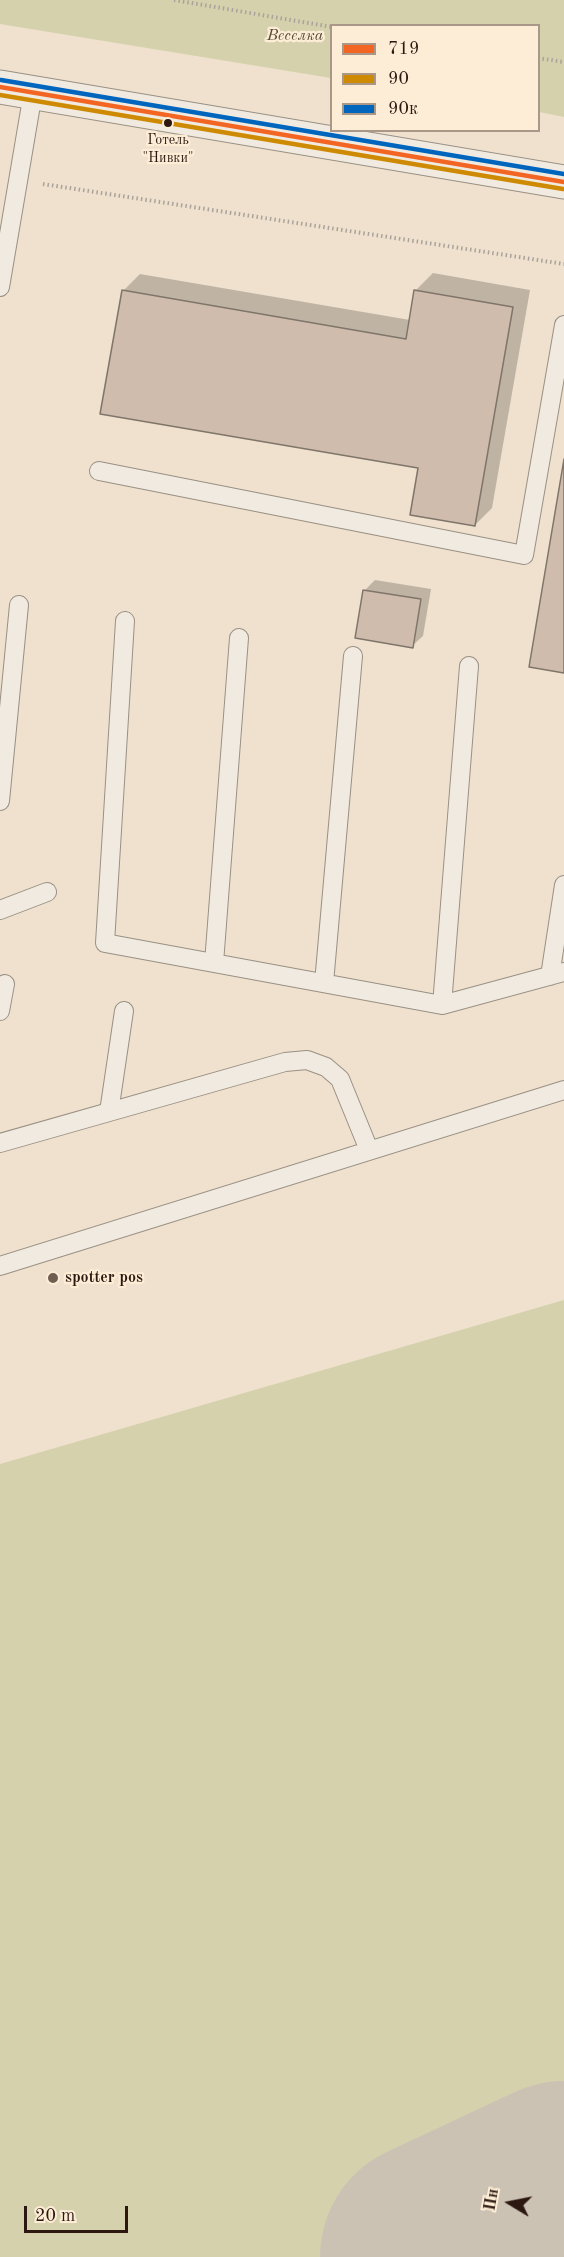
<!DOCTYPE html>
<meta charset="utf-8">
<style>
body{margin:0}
#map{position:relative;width:564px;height:2257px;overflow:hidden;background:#efe1cd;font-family:"Old Standard TT",serif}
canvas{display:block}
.legend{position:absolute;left:330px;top:24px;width:210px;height:108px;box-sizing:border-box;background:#fdedd6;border:2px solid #a99887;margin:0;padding:8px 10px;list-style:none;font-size:18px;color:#2c1810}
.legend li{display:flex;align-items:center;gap:12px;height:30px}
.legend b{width:30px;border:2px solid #a99887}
.north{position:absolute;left:480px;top:2173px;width:60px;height:60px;-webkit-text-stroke:4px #fdedd6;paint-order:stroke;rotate:280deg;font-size:16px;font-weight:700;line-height:24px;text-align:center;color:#2c1810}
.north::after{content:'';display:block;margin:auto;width:21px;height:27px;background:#2c1810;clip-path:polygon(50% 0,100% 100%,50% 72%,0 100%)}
.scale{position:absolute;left:24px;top:2206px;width:104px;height:27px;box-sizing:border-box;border:3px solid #2c1810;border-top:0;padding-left:8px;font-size:18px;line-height:21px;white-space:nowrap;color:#2c1810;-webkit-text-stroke:4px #fdedd6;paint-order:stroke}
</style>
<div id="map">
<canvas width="564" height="2257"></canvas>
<ul class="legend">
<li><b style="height:8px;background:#f26522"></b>719</li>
<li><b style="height:8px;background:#ce8a03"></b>90</li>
<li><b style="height:8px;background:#0065bd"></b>90к</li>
</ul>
<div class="north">Пн</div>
<div class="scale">20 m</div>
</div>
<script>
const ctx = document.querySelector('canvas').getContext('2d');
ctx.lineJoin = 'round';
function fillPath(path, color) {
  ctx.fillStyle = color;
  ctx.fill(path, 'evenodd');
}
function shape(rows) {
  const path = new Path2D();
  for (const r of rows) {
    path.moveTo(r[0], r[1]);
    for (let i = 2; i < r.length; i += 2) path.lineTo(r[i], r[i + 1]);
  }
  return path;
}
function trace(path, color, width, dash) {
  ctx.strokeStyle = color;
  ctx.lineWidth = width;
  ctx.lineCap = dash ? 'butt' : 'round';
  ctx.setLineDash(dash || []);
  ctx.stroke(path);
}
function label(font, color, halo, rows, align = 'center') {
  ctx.font = font + ' "Old Standard TT",serif';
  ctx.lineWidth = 4.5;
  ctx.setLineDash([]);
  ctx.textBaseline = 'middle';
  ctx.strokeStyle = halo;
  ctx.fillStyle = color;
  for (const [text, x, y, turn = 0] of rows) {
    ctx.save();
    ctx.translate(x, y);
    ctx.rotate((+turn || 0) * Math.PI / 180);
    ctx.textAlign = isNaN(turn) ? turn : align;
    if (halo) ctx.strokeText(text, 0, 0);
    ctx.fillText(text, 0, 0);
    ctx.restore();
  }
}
const green = shape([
 [0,0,564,0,564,117,539,112,538,26,332,26,331,78,0,24],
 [564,1300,564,2257,0,2257,0,1464]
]);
const shadow = shape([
 [433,273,530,290,492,508,475,525,420,467,123,291,140,274,410,320,416,290],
 [375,580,431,589,423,636,412,646,364,591]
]);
const runway = shape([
 [436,2257,564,2197]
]);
const building = shape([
 [122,290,406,339,414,290,513,307,475,526,410,515,418,468,100,414,122,290],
 [564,459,564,673,529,667,564,459],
 [363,590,421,599,413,648,355,638,363,590]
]);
const path = shape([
 [174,0,332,27],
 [538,58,564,62],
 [43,184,564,264]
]);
const service = shape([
 [0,287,33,93],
 [99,471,524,555,564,325],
 [125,621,105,943,442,1005,564,972],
 [0,801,19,605],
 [0,910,47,892],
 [214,963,239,638],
 [550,976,564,885],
 [324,983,353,656],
 [442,1005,469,666],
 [0,1011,5,984],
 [109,1112,124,1011],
 [0,1143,285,1062,307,1060,326,1067,340,1079,369,1150],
 [0,1266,564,1090]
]);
const tertiary = shape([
 [0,87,564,182]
]);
const bus1 = shape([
 [0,87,564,182]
]);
const bus2 = shape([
 [0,95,563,189]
]);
const bus3 = shape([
 [1,80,564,174]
]);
const markers = [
 [168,123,5,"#2c1810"],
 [53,1278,6,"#705e52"]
];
const busNames = [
 ["Готель",168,140],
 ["\"Нивки\"",168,158]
];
const parkNames = [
 ["Веселка",295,36]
];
const poiNames = [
 ["spotter pos",65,1278]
];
fillPath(green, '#d5d1ad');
fillPath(shadow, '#0003');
trace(runway, '#ccc2b4', 232);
fillPath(building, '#cfbcac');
trace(building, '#7f756a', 1.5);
trace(service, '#9a9084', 20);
trace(tertiary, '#9a9084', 35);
trace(path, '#aaa39b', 4, [1.5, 3]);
trace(service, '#f0eae0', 18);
trace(tertiary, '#f0eae0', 33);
trace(bus1, '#f26522', 4.5);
trace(bus2, '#ce8a03', 4.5);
trace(bus3, '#0065bd', 4.5);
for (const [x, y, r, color] of markers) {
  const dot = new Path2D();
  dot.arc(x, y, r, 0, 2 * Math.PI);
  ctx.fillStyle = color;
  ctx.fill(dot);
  trace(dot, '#fdedd6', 2);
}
label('14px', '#2c1810', '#fdedd6', busNames);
label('italic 16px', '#584c37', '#fdedd6', parkNames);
label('bold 16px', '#2c1810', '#fdedd6', poiNames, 'left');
</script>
